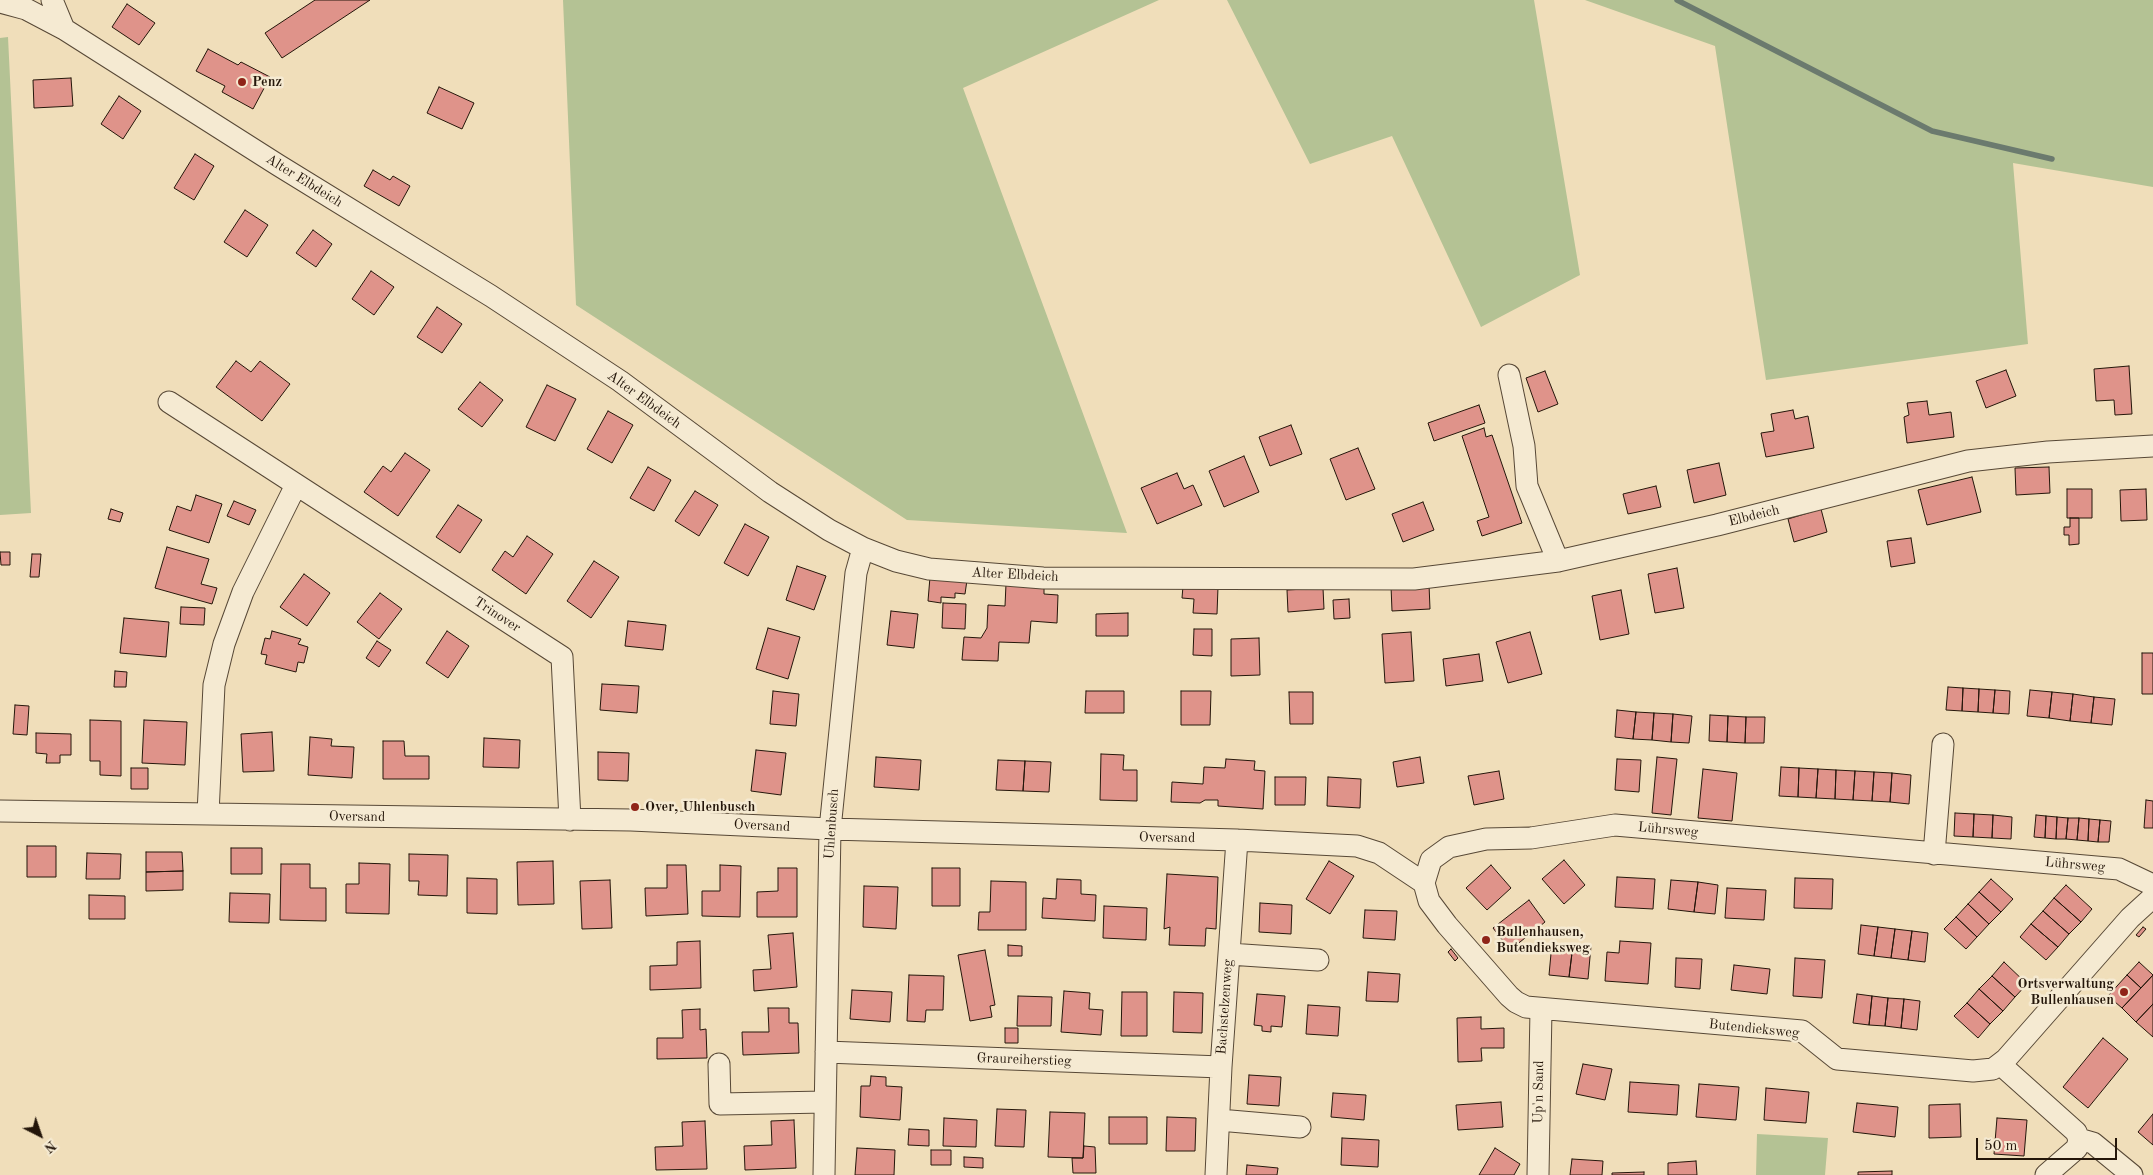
<!DOCTYPE html>
<meta charset="utf-8">
<style>
body{margin:0}
#map{position:relative;width:2153px;height:1175px;overflow:hidden;background:#f0deba;font-family:"Old Standard TT",serif}
canvas{display:block}
.north{position:absolute;left:15px;top:1110px;width:50px;height:50px;-webkit-text-stroke:4px #f5ead2;paint-order:stroke;rotate:139deg;font-size:14px;font-weight:700;line-height:20px;text-align:center;color:#24160a}
.north::after{content:'';display:block;margin:auto;width:18px;height:22px;background:#24160a;clip-path:polygon(50% 0,100% 100%,50% 72%,0 100%)}
.scale{position:absolute;left:1976px;top:1138px;width:141px;height:22px;box-sizing:border-box;border:2px solid #24160a;border-top:0;padding-left:6px;font-size:15px;line-height:18px;white-space:nowrap;color:#24160a;-webkit-text-stroke:4px #f5ead2;paint-order:stroke}
</style>
<div id="map">
<canvas width="2153" height="1175"></canvas>
<div class="north">N</div>
<div class="scale">50 m</div>
</div>
<script>
const ctx = document.querySelector('canvas').getContext('2d');
ctx.lineJoin = 'round';
function fillPath(path, color) {
  ctx.fillStyle = color;
  ctx.fill(path, 'evenodd');
}
function shape(rows) {
  const path = new Path2D();
  for (const r of rows) {
    path.moveTo(r[0], r[1]);
    for (let i = 2; i < r.length; i += 2) path.lineTo(r[i], r[i + 1]);
  }
  return path;
}
function trace(path, color, width, dash) {
  ctx.strokeStyle = color;
  ctx.lineWidth = width;
  ctx.lineCap = dash ? 'butt' : 'round';
  ctx.setLineDash(dash || []);
  ctx.stroke(path);
}
function label(font, color, halo, rows, align = 'center') {
  ctx.font = font + ' "Old Standard TT",serif';
  ctx.lineWidth = 5;
  ctx.setLineDash([]);
  ctx.textBaseline = 'middle';
  ctx.strokeStyle = halo;
  ctx.fillStyle = color;
  for (const [text, x, y, turn = 0] of rows) {
    ctx.save();
    ctx.translate(x, y);
    ctx.rotate((+turn || 0) * Math.PI / 180);
    ctx.textAlign = isNaN(turn) ? turn : align;
    if (halo) ctx.strokeText(text, 0, 0);
    ctx.fillText(text, 0, 0);
    ctx.restore();
  }
}
const green = shape([
 [563,0,1159,0,963,88,1127,533,907,520,576,305],
 [1227,0,1534,0,1580,275,1481,327,1392,136,1310,164],
 [1585,0,2153,0,2153,187,2013,163,2028,344,1766,380,1715,46],
 [8,37,31,513,0,515,0,38],
 [1757,1134,1828,1138,1825,1175,1756,1175]
]);
const stream = shape([
 [1677,0,1932,131,2052,159]
]);
const building = shape([
 [315,0,370,0,282,58,265,33,315,0],
 [127,4,155,23,139,45,112,27,127,4],
 [208,49,238,65,241,62,270,77,253,109,222,92,225,86,196,71,208,49],
 [71,78,73,106,34,108,33,80,71,78],
 [439,87,474,103,462,129,427,113,439,87],
 [119,96,141,111,123,139,101,124,119,96],
 [195,154,214,166,194,200,174,188,195,154],
 [373,170,390,180,393,176,410,186,399,206,364,186,373,170],
 [245,210,268,225,247,257,224,242,245,210],
 [313,230,332,244,316,267,296,253,313,230],
 [371,271,394,287,374,315,352,299,371,271],
 [437,307,462,324,442,353,417,337,437,307],
 [236,361,251,372,260,361,290,384,262,421,216,387,236,361],
 [2129,366,2132,414,2115,415,2114,400,2096,401,2094,369,2129,366],
 [2006,370,2016,396,1986,408,1976,381,2006,370],
 [1545,371,1558,404,1538,412,1526,378,1545,371],
 [480,382,503,400,482,427,458,409,480,382],
 [547,385,576,399,555,441,526,427,547,385],
 [1927,401,1929,415,1951,412,1954,437,1907,443,1904,417,1909,415,1907,403,1927,401],
 [1479,405,1485,423,1434,441,1428,423,1479,405],
 [1793,410,1795,419,1808,416,1814,448,1766,457,1761,433,1774,431,1771,414,1793,410],
 [608,411,633,425,612,463,587,449,608,411],
 [1291,425,1302,454,1270,466,1259,437,1291,425],
 [1484,428,1486,437,1492,435,1522,523,1482,536,1477,521,1489,517,1462,436,1484,428],
 [1358,448,1375,489,1346,500,1330,459,1358,448],
 [405,453,430,470,398,516,364,492,383,466,391,472,405,453],
 [1244,456,1259,492,1224,507,1209,471,1244,456],
 [1719,463,1726,495,1694,503,1687,470,1719,463],
 [648,467,671,480,654,511,630,498,648,467],
 [2049,467,2050,493,2016,495,2015,468,2049,467],
 [1177,473,1184,489,1193,485,1202,505,1157,524,1141,488,1177,473],
 [1972,477,1981,512,1927,525,1918,490,1972,477],
 [1656,486,1661,507,1628,514,1623,494,1656,486],
 [2067,489,2092,489,2092,518,2067,518,2067,489],
 [2146,489,2147,520,2121,521,2120,490,2146,489],
 [695,491,718,505,699,536,675,521,695,491],
 [196,495,222,504,209,543,169,530,177,506,191,511,196,495],
 [234,501,256,510,249,525,227,516,234,501],
 [1423,502,1434,530,1403,542,1392,514,1423,502],
 [458,505,482,520,460,553,436,537,458,505],
 [111,509,123,513,120,522,108,519,111,509],
 [1821,509,1827,532,1794,542,1788,519,1821,509],
 [2070,518,2079,518,2079,544,2069,545,2069,535,2064,535,2064,527,2070,527,2070,518],
 [745,524,769,537,748,576,724,563,745,524],
 [527,536,553,554,526,594,492,570,505,551,513,557,527,536],
 [1911,538,1915,563,1891,567,1887,541,1911,538],
 [167,547,209,559,201,584,217,588,212,604,155,588,167,547],
 [0,552,10,552,10,565,1,565,0,552],
 [32,554,41,554,39,577,30,577,32,554],
 [594,561,619,577,591,618,567,601,594,561],
 [797,566,826,576,814,610,786,600,797,566],
 [1677,568,1684,608,1655,613,1648,574,1677,568],
 [304,574,330,593,307,626,280,607,304,574],
 [930,577,967,580,965,594,955,593,955,598,941,597,941,603,928,601,930,577],
 [1006,584,1044,586,1044,594,1058,595,1057,623,1031,621,1029,643,999,642,998,661,962,660,964,637,981,638,987,628,988,605,1005,606,1006,584],
 [1429,584,1430,609,1392,611,1391,586,1429,584],
 [1183,586,1218,587,1217,614,1193,613,1194,599,1182,598,1183,586],
 [1323,588,1324,609,1288,612,1287,590,1323,588],
 [1621,590,1629,634,1600,640,1592,596,1621,590],
 [380,593,402,609,379,639,357,622,380,593],
 [1349,599,1350,618,1334,619,1333,600,1349,599],
 [943,603,966,604,965,629,942,628,943,603],
 [181,607,205,608,204,625,180,624,181,607],
 [891,611,918,614,914,648,887,645,891,611],
 [1128,613,1128,636,1096,636,1096,614,1128,613],
 [124,618,169,622,166,657,120,653,124,618],
 [628,621,666,625,663,650,625,646,628,621],
 [768,628,800,637,788,679,756,669,768,628],
 [1194,629,1212,629,1212,656,1193,655,1194,629],
 [272,631,301,639,298,644,308,647,304,663,298,662,296,672,265,664,267,655,261,654,265,638,270,639,272,631],
 [447,631,469,646,448,678,426,663,447,631],
 [1411,632,1414,681,1385,683,1382,634,1411,632],
 [1530,632,1542,674,1508,683,1496,642,1530,632],
 [1259,638,1260,675,1231,676,1231,639,1259,638],
 [377,641,391,650,379,667,366,658,377,641],
 [2142,653,2153,653,2153,694,2142,694,2142,653],
 [1479,654,1483,681,1446,686,1443,659,1479,654],
 [115,671,127,672,126,687,114,687,115,671],
 [602,684,639,686,637,713,600,710,602,684],
 [1948,687,1963,688,1962,711,1946,710,1948,687],
 [1963,688,1979,689,1978,712,1962,711,1963,688],
 [1979,689,1995,690,1993,713,1978,712,1979,689],
 [1995,690,2010,691,2009,714,1993,713,1995,690],
 [2030,690,2052,692,2049,718,2027,716,2030,690],
 [773,691,799,694,796,726,770,724,773,691],
 [1086,691,1124,691,1124,713,1085,713,1086,691],
 [1181,691,1211,691,1210,725,1181,725,1181,691],
 [1289,692,1313,692,1313,724,1290,724,1289,692],
 [2052,692,2073,694,2070,721,2049,718,2052,692],
 [2073,694,2094,697,2091,723,2070,721,2073,694],
 [2094,697,2115,699,2112,725,2091,723,2094,697],
 [15,705,29,706,27,735,13,734,15,705],
 [1617,710,1636,712,1633,739,1615,737,1617,710],
 [1636,712,1654,713,1652,740,1633,739,1636,712],
 [1654,713,1673,714,1671,742,1652,740,1654,713],
 [1673,714,1692,716,1689,743,1671,742,1673,714],
 [1710,715,1728,716,1727,742,1709,741,1710,715],
 [1728,716,1746,717,1745,743,1727,742,1728,716],
 [1746,717,1765,717,1764,743,1745,743,1746,717],
 [90,720,121,721,121,776,100,775,100,761,90,761,90,720],
 [144,720,187,722,185,765,142,763,144,720],
 [272,732,274,771,243,772,241,734,272,732],
 [36,733,71,734,71,755,60,755,60,763,46,763,47,754,36,753,36,733],
 [310,737,332,739,331,746,354,747,352,778,308,775,310,737],
 [484,738,520,740,519,768,483,767,484,738],
 [383,741,404,741,405,756,429,756,429,779,383,779,383,741],
 [756,750,786,753,781,795,751,791,756,750],
 [598,752,629,753,628,781,598,780,598,752],
 [1101,754,1124,755,1123,770,1137,770,1137,801,1100,800,1101,754],
 [876,757,921,760,919,790,874,787,876,757],
 [1420,757,1424,783,1397,787,1393,762,1420,757],
 [1657,757,1677,759,1671,815,1652,813,1657,757],
 [1226,759,1255,761,1254,770,1265,771,1263,809,1218,806,1218,800,1205,800,1200,803,1171,802,1172,782,1203,784,1204,767,1225,768,1226,759],
 [1617,759,1641,760,1639,792,1615,790,1617,759],
 [998,760,1025,761,1023,791,996,790,998,760],
 [1025,761,1051,762,1049,792,1023,791,1025,761],
 [1781,767,1799,768,1798,797,1779,796,1781,767],
 [131,768,148,768,148,789,131,789,131,768],
 [1799,768,1818,769,1816,798,1798,797,1799,768],
 [1703,769,1737,773,1732,821,1698,818,1703,769],
 [1818,769,1836,770,1835,799,1816,798,1818,769],
 [1836,770,1855,771,1853,800,1835,799,1836,770],
 [1499,771,1504,799,1474,805,1468,776,1499,771],
 [1855,771,1874,772,1872,801,1853,800,1855,771],
 [1874,772,1892,773,1890,802,1872,801,1874,772],
 [1892,773,1911,775,1909,804,1890,802,1892,773],
 [1275,777,1306,777,1305,805,1275,805,1275,777],
 [1328,777,1361,779,1360,808,1327,806,1328,777],
 [2146,800,2153,801,2153,828,2144,828,2146,800],
 [1955,813,1974,814,1973,837,1954,836,1955,813],
 [1974,814,1993,815,1992,838,1973,837,1974,814],
 [1993,815,2012,817,2011,839,1992,838,1993,815],
 [2036,815,2046,816,2045,838,2034,837,2036,815],
 [2046,816,2057,817,2056,839,2045,838,2046,816],
 [2057,817,2068,818,2066,839,2056,839,2057,817],
 [2068,818,2079,818,2077,840,2066,839,2068,818],
 [2079,818,2089,819,2088,841,2077,840,2079,818],
 [2089,819,2100,820,2098,842,2088,841,2089,819],
 [2100,820,2111,821,2109,842,2098,842,2100,820],
 [27,846,56,846,56,877,27,877,27,846],
 [231,848,262,848,262,874,231,874,231,848],
 [146,852,182,852,183,871,146,872,146,852],
 [87,853,121,854,120,879,86,879,87,853],
 [409,854,448,855,447,896,418,895,419,881,409,881,409,854],
 [1564,860,1585,885,1564,904,1542,879,1564,860],
 [553,861,554,904,518,905,517,862,553,861],
 [1329,861,1354,876,1330,914,1306,899,1329,861],
 [359,863,390,864,389,914,346,913,346,884,359,884,359,863],
 [281,864,310,864,310,888,326,888,326,921,280,920,281,864],
 [667,865,686,865,688,914,646,916,645,888,667,888,667,865],
 [720,865,741,866,740,917,702,916,702,891,720,891,720,865],
 [1491,865,1511,888,1487,910,1466,888,1491,865],
 [778,868,797,868,797,917,757,917,757,892,778,891,778,868],
 [932,868,960,868,960,906,932,906,932,868],
 [183,871,183,890,146,891,146,872,183,871],
 [1167,874,1218,877,1216,929,1206,928,1205,946,1169,945,1170,927,1164,929,1167,874],
 [1617,877,1655,879,1653,909,1615,907,1617,877],
 [467,878,497,879,497,914,467,913,467,878],
 [1795,878,1833,879,1832,909,1794,908,1795,878],
 [1057,879,1081,880,1081,894,1096,895,1095,921,1042,918,1043,898,1056,899,1057,879],
 [1991,879,2013,899,2001,912,1979,892,1991,879],
 [610,880,612,928,582,929,580,881,610,880],
 [1671,880,1698,882,1694,912,1668,909,1671,880],
 [991,881,1026,882,1026,930,978,930,979,912,990,912,991,881],
 [1698,882,1718,885,1715,914,1694,912,1698,882],
 [2066,885,2092,909,2081,922,2054,898,2066,885],
 [864,886,898,887,896,929,863,927,864,886],
 [1727,888,1766,890,1764,920,1725,918,1727,888],
 [1979,892,2001,912,1989,924,1968,904,1979,892],
 [230,893,270,894,269,923,229,922,230,893],
 [89,895,125,896,125,919,89,919,89,895],
 [2054,898,2081,922,2069,934,2043,911,2054,898],
 [1529,900,1545,922,1510,950,1493,928,1529,900],
 [1260,903,1292,905,1291,934,1259,932,1260,903],
 [1968,904,1989,924,1977,937,1956,917,1968,904],
 [1104,906,1147,908,1146,940,1103,938,1104,906],
 [1365,910,1397,911,1395,940,1363,938,1365,910],
 [2043,911,2069,934,2058,947,2031,924,2043,911],
 [1956,917,1977,937,1966,949,1944,929,1956,917],
 [2031,924,2058,947,2046,960,2020,937,2031,924],
 [1861,925,1878,927,1874,956,1858,954,1861,925],
 [1878,927,1895,929,1891,958,1874,956,1878,927],
 [2143,927,2146,929,2139,937,2136,935,2143,927],
 [1895,929,1912,931,1908,960,1891,958,1895,929],
 [1912,931,1928,933,1925,962,1908,960,1912,931],
 [793,933,797,987,754,991,753,970,771,969,768,935,793,933],
 [700,941,701,988,650,990,650,966,677,965,677,942,700,941],
 [1620,941,1651,943,1648,984,1605,981,1607,952,1619,953,1620,941],
 [1552,943,1573,945,1569,977,1549,975,1552,943],
 [1008,945,1022,946,1022,956,1008,956,1008,945],
 [1573,945,1591,946,1588,979,1569,977,1573,945],
 [1451,949,1458,958,1455,961,1448,952,1451,949],
 [985,950,995,1005,990,1006,992,1017,970,1021,958,955,985,950],
 [1676,958,1702,959,1700,989,1675,987,1676,958],
 [1795,958,1825,960,1822,998,1793,996,1795,958],
 [2004,962,2027,984,2015,997,1992,976,2004,962],
 [2139,962,2153,975,2141,988,2127,975,2139,962],
 [1734,965,1770,969,1767,994,1731,990,1734,965],
 [1368,972,1400,974,1398,1002,1366,1001,1368,972],
 [909,975,944,976,943,1010,926,1010,925,1022,907,1021,909,975],
 [2127,975,2141,988,2122,1008,2108,996,2127,975],
 [2153,975,2153,1004,2136,1022,2122,1008,2153,975],
 [1992,976,2015,997,2003,1011,1979,989,1992,976],
 [1979,989,2003,1011,1990,1024,1967,1003,1979,989],
 [852,990,892,992,890,1022,850,1019,852,990],
 [1064,991,1090,993,1089,1009,1103,1010,1101,1035,1061,1032,1064,991],
 [1122,992,1147,992,1147,1036,1121,1036,1122,992],
 [1174,992,1203,993,1202,1033,1173,1032,1174,992],
 [1257,994,1285,996,1282,1027,1271,1026,1271,1032,1262,1031,1262,1026,1254,1025,1257,994],
 [1857,994,1872,996,1869,1025,1853,1023,1857,994],
 [1018,996,1052,997,1051,1026,1017,1026,1018,996],
 [1872,996,1888,998,1885,1026,1869,1025,1872,996],
 [1888,998,1904,999,1901,1028,1885,1026,1888,998],
 [1904,999,1920,1001,1917,1030,1901,1028,1904,999],
 [1967,1003,1990,1024,1978,1038,1954,1016,1967,1003],
 [2153,1004,2153,1037,2136,1022,2153,1004],
 [1308,1005,1340,1007,1338,1036,1306,1034,1308,1005],
 [768,1008,789,1008,789,1023,798,1023,799,1053,743,1055,742,1032,769,1032,768,1008],
 [700,1009,700,1030,706,1029,707,1058,657,1059,657,1038,683,1038,682,1010,700,1009],
 [1481,1017,1481,1029,1504,1028,1504,1048,1481,1048,1482,1061,1458,1062,1457,1018,1481,1017],
 [1005,1028,1018,1028,1018,1043,1005,1043,1005,1028],
 [2103,1038,2128,1059,2088,1108,2063,1087,2103,1038],
 [1583,1064,1612,1069,1605,1100,1576,1094,1583,1064],
 [1249,1075,1281,1077,1279,1106,1247,1104,1249,1075],
 [871,1076,886,1077,886,1086,902,1087,900,1120,860,1117,861,1086,870,1086,871,1076],
 [1630,1082,1679,1085,1677,1115,1628,1112,1630,1082],
 [1699,1084,1739,1087,1736,1120,1696,1117,1699,1084],
 [1766,1088,1809,1092,1806,1123,1764,1120,1766,1088],
 [1333,1093,1366,1095,1364,1120,1331,1117,1333,1093],
 [1501,1102,1503,1127,1458,1130,1456,1105,1501,1102],
 [1857,1103,1898,1107,1895,1137,1853,1132,1857,1103],
 [1960,1104,1961,1137,1929,1138,1929,1105,1960,1104],
 [997,1109,1026,1110,1024,1147,995,1146,997,1109],
 [1050,1112,1085,1113,1083,1158,1048,1157,1050,1112],
 [2153,1114,2153,1145,2138,1132,2153,1114],
 [1109,1117,1147,1117,1147,1144,1109,1144,1109,1117],
 [1167,1117,1196,1118,1195,1151,1166,1151,1167,1117],
 [944,1118,977,1120,976,1147,943,1146,944,1118],
 [1997,1118,2027,1120,2024,1156,1994,1154,1997,1118],
 [794,1120,796,1168,745,1170,744,1146,772,1145,771,1121,794,1120],
 [705,1121,707,1169,656,1170,655,1147,683,1146,682,1122,705,1121],
 [909,1129,929,1130,929,1146,908,1145,909,1129],
 [1342,1138,1379,1140,1378,1167,1341,1165,1342,1138],
 [1084,1146,1095,1147,1096,1173,1073,1173,1072,1158,1083,1158,1084,1146],
 [857,1148,895,1150,894,1175,855,1175,857,1148],
 [1495,1148,1520,1164,1514,1175,1479,1175,1495,1148],
 [931,1150,951,1150,951,1165,931,1165,931,1150],
 [964,1157,983,1158,983,1168,964,1167,964,1157],
 [1572,1159,1603,1161,1602,1175,1570,1175,1572,1159],
 [1696,1161,1697,1175,1668,1175,1668,1163,1696,1161],
 [1247,1165,1278,1168,1277,1175,1246,1175,1247,1165],
 [1892,1171,1892,1175,1858,1175,1858,1172,1892,1171],
 [1644,1172,1644,1175,1612,1175,1612,1173,1644,1172]
]);
const minor = shape([
 [52,0,64,29],
 [0,2,26,9,64,29,278,165,491,296,620,381,770,492,829,530,863,548,896,561,929,569,1043,578,1414,579,1558,561,1717,525,1968,461,2048,452,2153,446],
 [1509,375,1524,446,1527,486,1558,561],
 [169,402,562,657,570,820],
 [0,811,631,820,830,829,1237,840,1357,846,1379,853,1424,883],
 [208,814,214,685,224,644,243,592,296,485],
 [1934,854,1943,744],
 [1424,883,1429,901,1447,925,1509,996,1516,1002,1526,1007,1802,1031,1837,1059,1973,1071,1993,1069,2006,1059,2130,918,2153,897],
 [1424,883,1431,860,1449,847,1486,839,1531,838,1615,825,2119,869,2153,885],
 [1229,954,1318,960],
 [826,1052,1221,1067],
 [719,1064,720,1104,825,1102],
 [2000,1064,2076,1132,2079,1139,2077,1148,2046,1175],
 [1219,1120,1300,1127],
 [2079,1139,2093,1143,2132,1175],
 [824,1175,830,829,856,573,863,548],
 [1216,1175,1221,1067,1237,840],
 [1538,1175,1541,1009]
]);
const markers = [
 [242,82,5,"#8f2418"],
 [635,807,5,"#8f2418"],
 [1486,940,5,"#8f2418"],
 [2124,992,5,"#8f2418"]
];
const poiNames = [
 ["Penz",252,82],
 ["Over, Uhlenbusch",645,807],
 ["Bullenhausen,",1496,932],
 ["Butendieksweg",1496,948],
 ["Ortsverwaltung",2114,984,"right"],
 ["Bullenhausen",2114,1000,"right"]
];
const streetNames = [
 ["Alter Elbdeich",304,181,32],
 ["Alter Elbdeich",644,400,36],
 ["Elbdeich",1754,516,-14],
 ["Alter Elbdeich",1015,575,3],
 ["Trinover",497,615,33],
 ["Oversand",357,817,1],
 ["Uhlenbusch",832,824,-86],
 ["Oversand",762,826,3],
 ["Lührsweg",1668,830,5],
 ["Oversand",1167,838,1],
 ["Lührsweg",2075,865,5],
 ["Bachstelzenweg",1225,1007,-86],
 ["Butendieksweg",1754,1029,6],
 ["Graureiherstieg",1024,1060,2],
 ["Up'n Sand",1539,1092,-89]
];
fillPath(green, '#b4c294');
trace(stream, '#6b7a6e', 5.5);
fillPath(building, '#df938a');
trace(building, '#24160a', 1);
trace(minor, '#574836', 23);
trace(minor, '#f5ead2', 21);
for (const [x, y, r, color] of markers) {
  const dot = new Path2D();
  dot.arc(x, y, r, 0, 2 * Math.PI);
  ctx.fillStyle = color;
  ctx.fill(dot);
  trace(dot, '#f5ead2', 2);
}
label('bold 14px', '#24160a', '#f5ead2', poiNames, 'left');
label('14px', '#24160a', '#f5ead2', streetNames);
</script>
